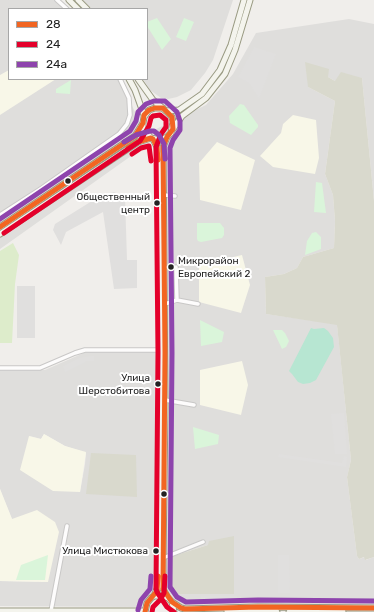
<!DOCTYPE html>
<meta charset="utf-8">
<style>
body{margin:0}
#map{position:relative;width:374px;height:612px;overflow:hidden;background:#f0eeeb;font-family:Rubik,sans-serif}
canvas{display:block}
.legend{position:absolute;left:8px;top:8px;width:140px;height:72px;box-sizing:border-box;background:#fff;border:1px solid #a7a7a7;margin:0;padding:5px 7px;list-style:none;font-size:12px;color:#222}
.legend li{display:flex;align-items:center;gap:8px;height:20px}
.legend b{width:20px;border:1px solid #a7a7a7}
</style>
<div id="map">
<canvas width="374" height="612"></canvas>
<ul class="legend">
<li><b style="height:5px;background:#f26522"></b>28</li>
<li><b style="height:5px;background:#e4002b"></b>24</li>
<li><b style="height:5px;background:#8e44ad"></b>24a</li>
</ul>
</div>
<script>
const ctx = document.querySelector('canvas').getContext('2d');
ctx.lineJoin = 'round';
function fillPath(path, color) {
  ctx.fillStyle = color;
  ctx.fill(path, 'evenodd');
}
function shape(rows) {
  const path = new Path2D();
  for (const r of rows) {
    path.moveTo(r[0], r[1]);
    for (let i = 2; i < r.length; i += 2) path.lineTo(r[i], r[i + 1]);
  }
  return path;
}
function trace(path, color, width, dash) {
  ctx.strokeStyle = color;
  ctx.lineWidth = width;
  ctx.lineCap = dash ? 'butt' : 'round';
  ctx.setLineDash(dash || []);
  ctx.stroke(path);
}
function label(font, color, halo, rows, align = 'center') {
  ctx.font = font + ' Rubik,sans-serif';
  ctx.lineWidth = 4;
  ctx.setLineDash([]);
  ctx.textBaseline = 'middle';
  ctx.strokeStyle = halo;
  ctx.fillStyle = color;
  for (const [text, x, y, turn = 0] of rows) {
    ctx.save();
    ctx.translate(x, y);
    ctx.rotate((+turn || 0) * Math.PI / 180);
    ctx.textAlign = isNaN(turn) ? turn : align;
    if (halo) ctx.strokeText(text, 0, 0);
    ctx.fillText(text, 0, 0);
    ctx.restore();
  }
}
const residential = shape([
 [0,0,57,0,67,9,9,9,9,79,120,79,139,121,148,144,0,249],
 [82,0,233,0,213,60,205,73,191,90,177,97,168,99,161,98,150,90,143,79,147,79,147,9,92,9],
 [349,19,374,24,374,201,362,78,335,81,328,77,308,87,335,101,325,174,333,195,335,221,334,248,303,257,297,268,284,274,265,277,266,314,337,324,351,460,347,477,357,556,359,559,365,557,366,560,374,557,374,608,185,609,176,606,163,589,167,349,154,130,206,105,233,74,256,33],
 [208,545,170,583,170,557],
 [153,351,157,354,156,590,141,607,0,606,0,581,48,582,12,519,0,489,0,369,45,370,86,352],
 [44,434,65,446,86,453,85,464,80,492,29,436,41,439]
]);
const education = shape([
 [9,70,9,79,56,79,0,115,0,75],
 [293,115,316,120,319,158,315,174,273,167,260,156,281,133,283,124],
 [217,142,255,160,241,210,200,200,199,163],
 [242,255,250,285,241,313,199,302,199,265],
 [242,361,248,385,241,415,200,405,200,370],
 [44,434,65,446,86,452,80,492,53,491,20,470,29,436,41,439],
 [0,489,12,519,37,510,55,522,59,532,48,582,0,581]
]);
const construction = shape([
 [305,62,329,69,328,77,335,81,341,72,362,78,374,201,374,557,365,560,364,557,359,559,357,556,347,477,351,460,337,325,266,314,265,277,284,274,297,268,303,257,334,248,335,221,333,195,325,174,335,101,308,87],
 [91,453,136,455,137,497,86,494],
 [234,536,234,594,178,594,170,583,170,557,208,545,209,541]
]);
const grass = shape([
 [13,243,19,255,15,284,12,343,0,343,0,251]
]);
const park = shape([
 [157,18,171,39,162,50,147,26,147,22],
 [184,18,194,22,186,41,176,37],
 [71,80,70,94,56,93,56,89],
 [240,104,244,105,258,125,258,127,251,135,230,123,229,116],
 [316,182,322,183,326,213,314,212],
 [197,223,220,223,224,228,224,235,222,238,201,242,198,241,197,239],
 [316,232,321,237,321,249,305,255,307,241,312,233],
 [200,320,224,332,222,342,201,346],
 [273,330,282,330,285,333,289,341,286,347,282,349],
 [193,427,219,435,218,444,195,449],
 [48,555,45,580,16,580,21,565]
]);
const pitch = shape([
 [311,328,314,329,324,328,328,331,333,338,334,347,316,380,310,383,303,384,298,382,292,374,289,371]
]);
const parking = shape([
 [254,47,276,54,259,99,249,83,238,77],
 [114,192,125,197,127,260,137,260,137,288,114,289,103,212,66,232,61,245,53,230,55,224,100,196],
 [17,286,35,286,35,338,17,338],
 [91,356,94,356,94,361,87,361,65,372,63,366,79,358],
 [344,413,347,454,335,454,331,414],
 [279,454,342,463,344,456,347,457,346,467,278,457],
 [278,555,289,555,290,593,278,593],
 [201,596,237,596,237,602,201,602]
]);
const street = shape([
 [57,0,67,9],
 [164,195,175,196],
 [0,215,42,188,119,134,127,124,130,115,129,98,120,79],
 [176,267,177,300],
 [165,304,177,300,198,304],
 [0,368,40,368,75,353,85,350,160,350],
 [165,400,194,405],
 [163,558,203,542],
 [51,611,67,526]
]);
const secondary = shape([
 [69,0,78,9],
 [78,0,87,9],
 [129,79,135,90,144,115],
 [138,79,153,100,166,111,172,117,173,122,171,133,167,137,160,140,151,138,143,129,143,123,144,117,149,110,155,108,163,108],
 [166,111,179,110,202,94,220,70,231,45,244,0],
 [173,129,182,116,206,98,225,74,235,50,250,0],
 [167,137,163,147,165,407,163,558,163,589,168,598],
 [153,139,157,147,158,156,161,405,158,587,154,596],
 [0,227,135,136,143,123],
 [0,234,138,142,151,138],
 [172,602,181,608,185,609,258,607,374,608],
 [0,611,145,611],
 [227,611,277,612],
 [145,612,147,603,151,598,154,596,162,596,168,598,172,602,174,612],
 [289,612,343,612]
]);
const bus1 = shape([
 [128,148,138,142,151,138,153,139,157,147,158,160],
 [0,227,135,136,143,123,144,115,149,110,155,108,163,108,172,117,173,129,167,137,163,147,165,353,163,589,172,602,181,608,185,609,258,607,374,608],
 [145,612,147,603,157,591,158,576]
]);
const bus2 = shape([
 [132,154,141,148,149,146,151,161],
 [4,233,140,141,149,126,151,118,153,116,160,115,166,120,166,127,161,134,156,147,158,353,156,589,157,592,167,607,174,612],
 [152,612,153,607,160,600,164,593,165,576]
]);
const bus3 = shape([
 [124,142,136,135,150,131,154,131,159,135,164,144,165,159],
 [0,219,130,131,136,121,138,112,146,104,154,101,165,101,177,112,180,121,180,130,173,140,170,148,172,353,170,587,177,597,186,602,258,600,374,601],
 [138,610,141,600,150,589,151,576]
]);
const markers = [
 [68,181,3.5,"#222"],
 [157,203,3.5,"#222"],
 [171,267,3.5,"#222"],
 [158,384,3.5,"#222"],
 [164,494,3.5,"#222"],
 [156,551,3.5,"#222"]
];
const busNames = [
 ["Общественный",150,197],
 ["центр",150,210],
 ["Микрорайон",178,261,"left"],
 ["Европейский 2",178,274,"left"],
 ["Улица",150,378],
 ["Шерстобитова",150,391],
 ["Улица Мистюкова",148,551]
];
fillPath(residential, '#dfdedc');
fillPath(education, '#f8f7e8');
fillPath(construction, '#d9d9cd');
fillPath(grass, '#ddeccb');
fillPath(park, '#daf5da');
fillPath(pitch, '#b7e6d2');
fillPath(parking, '#e0dfde');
trace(street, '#c9c8c7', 5.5);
trace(secondary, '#999a82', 7);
trace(street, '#fdfcfc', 3.5);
trace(secondary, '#f4f4ed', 5);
trace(bus1, '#f26522', 5);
trace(bus2, '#e4002b', 5);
trace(bus3, '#8e44ad', 5);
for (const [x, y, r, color] of markers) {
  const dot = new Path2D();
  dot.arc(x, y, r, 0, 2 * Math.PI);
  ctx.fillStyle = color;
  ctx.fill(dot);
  trace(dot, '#fff', 1.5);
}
label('10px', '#222', '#fff', busNames, 'right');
</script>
